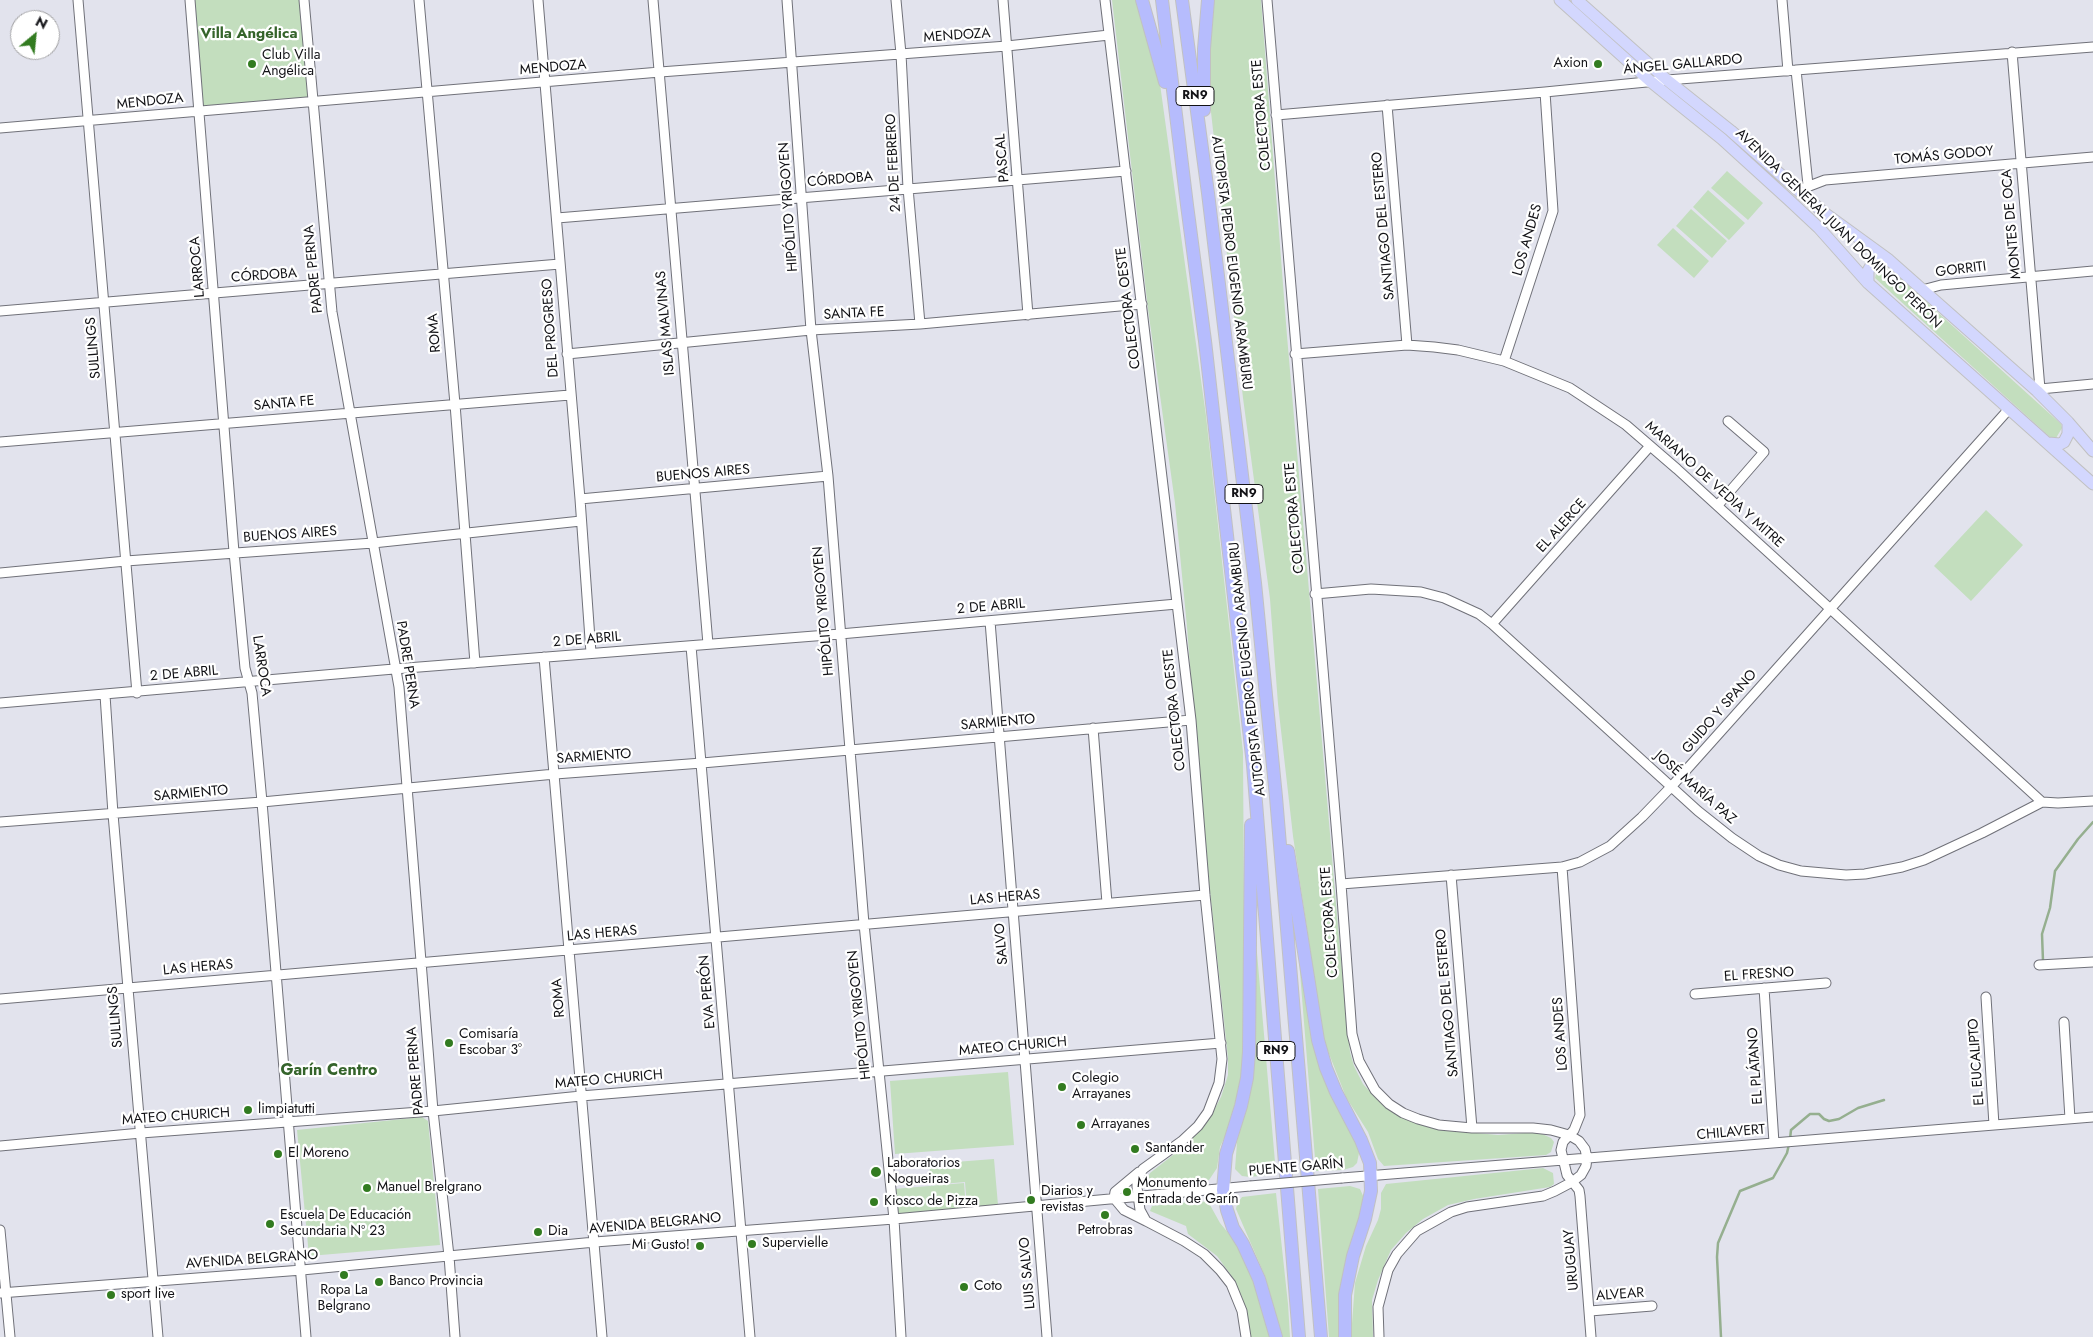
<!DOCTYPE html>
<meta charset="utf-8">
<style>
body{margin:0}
#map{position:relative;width:2093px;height:1337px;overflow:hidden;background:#e2e3ed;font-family:Jost,sans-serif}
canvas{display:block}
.north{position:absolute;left:10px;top:10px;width:50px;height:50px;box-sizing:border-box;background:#fff;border:1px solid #a0a0a2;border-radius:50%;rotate:28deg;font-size:14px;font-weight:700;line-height:20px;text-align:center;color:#121216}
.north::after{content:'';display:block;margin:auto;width:18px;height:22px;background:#327b20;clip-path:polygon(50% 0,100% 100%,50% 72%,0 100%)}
</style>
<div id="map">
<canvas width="2093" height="1337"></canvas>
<div class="north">N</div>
</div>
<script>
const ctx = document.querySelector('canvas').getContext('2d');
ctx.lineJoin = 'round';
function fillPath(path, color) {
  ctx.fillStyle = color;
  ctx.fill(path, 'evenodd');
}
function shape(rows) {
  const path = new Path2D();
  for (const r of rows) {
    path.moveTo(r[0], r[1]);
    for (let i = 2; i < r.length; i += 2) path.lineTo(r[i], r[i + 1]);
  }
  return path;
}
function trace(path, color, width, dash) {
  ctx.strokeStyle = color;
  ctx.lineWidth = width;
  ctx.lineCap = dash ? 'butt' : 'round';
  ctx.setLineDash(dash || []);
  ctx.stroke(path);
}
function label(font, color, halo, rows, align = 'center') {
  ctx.font = font + ' Jost,sans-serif';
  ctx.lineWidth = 4.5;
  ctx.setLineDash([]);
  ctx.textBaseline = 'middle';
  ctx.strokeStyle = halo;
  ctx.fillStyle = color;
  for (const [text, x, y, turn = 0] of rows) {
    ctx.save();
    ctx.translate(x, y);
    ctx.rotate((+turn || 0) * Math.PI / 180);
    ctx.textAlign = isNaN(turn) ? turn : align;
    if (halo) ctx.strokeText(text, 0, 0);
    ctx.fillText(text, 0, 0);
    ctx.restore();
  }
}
const green = shape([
 [190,0,304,0,312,102,198,111],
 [1112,0,1140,0,1160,84,1206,416,1243,752,1245,1068,1231,1123,1220,1147,1217,1168,1209,1180,1202,1182,1158,1186,1151,1184,1148,1177,1150,1173,1182,1148,1213,1112,1221,1097,1228,1075,1228,1058,1200,799,1187,627,1175,503,1148,309],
 [1213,0,1261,0,1287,336,1339,938,1350,1052,1354,1066,1363,1084,1375,1097,1386,1107,1408,1120,1428,1126,1466,1132,1498,1135,1538,1132,1551,1138,1554,1142,1551,1152,1546,1155,1384,1166,1378,1159,1368,1132,1346,1097,1324,1041,1293,836,1278,704,1270,599,1243,398,1211,112,1209,38],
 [1727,171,1763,203,1748,220,1711,188],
 [1708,190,1745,223,1729,240,1693,207],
 [1691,209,1727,241,1712,258,1676,226],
 [1673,228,1709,261,1694,278,1657,245],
 [1886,269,1891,270,2061,424,2062,428,2056,438,2051,438,1875,278,1876,274,1881,270],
 [1986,510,2023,545,1971,601,1934,566],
 [1254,918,1276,1174,1250,1177,1242,1176,1235,1169],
 [1298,948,1307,996,1359,1153,1357,1163,1353,1167,1343,1170,1316,1171],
 [1008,1072,1014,1145,895,1154,890,1081],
 [422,1117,428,1121,440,1245,309,1256,297,1130],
 [994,1159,998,1205,967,1208,965,1182,931,1185,929,1164],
 [1543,1168,1553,1173,1554,1184,1550,1187,1474,1199,1448,1205,1423,1219,1406,1233,1391,1250,1378,1280,1372,1300,1373,1337,1351,1337,1355,1283,1366,1246,1378,1220,1381,1209,1381,1193,1386,1184],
 [964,1183,966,1208,896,1214,894,1189],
 [1350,1186,1360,1189,1364,1198,1341,1337,1329,1337,1318,1189],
 [1276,1193,1288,1304,1290,1337,1282,1337,1265,1276,1236,1209,1237,1204,1242,1197],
 [1199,1201,1206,1202,1210,1205,1220,1223,1243,1251,1272,1337,1249,1337,1247,1316,1242,1297,1233,1278,1217,1256,1188,1234,1186,1226,1150,1211,1152,1206]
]);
const stream = shape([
 [2043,961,2042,934,2050,908,2055,871,2078,839,2093,822],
 [1790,1139,1791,1130,1810,1114,1819,1114,1824,1119,1829,1121,1839,1119,1858,1108,1884,1100],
 [1721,1337,1717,1257,1718,1243,1740,1191,1773,1178,1787,1153,1789,1144]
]);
const minor = shape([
 [78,0,137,693],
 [190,0,234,552,245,668,252,693,262,802,306,1337],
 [304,0,332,312,399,687,433,1111,449,1256,455,1337],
 [419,0,455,404,475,663],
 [538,0,580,499,591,653],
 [653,0,708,644],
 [787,0,811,330,828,476,864,924,894,1219,901,1337],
 [896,0,901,54,908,188,920,324],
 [1003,0,1028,315],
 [1105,0,1191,720,1205,895,1222,1059,1219,1083,1208,1112,1198,1126,1182,1141,1143,1169,1137,1180,1137,1187,1140,1210,1146,1221,1184,1241,1204,1254,1220,1270,1231,1284,1242,1311,1246,1337],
 [1267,0,1341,884,1352,1034,1359,1061,1375,1090,1389,1104,1403,1113,1418,1119,1439,1125,1472,1128,1533,1128,1551,1130,1569,1135,1579,1141,1585,1149,1587,1158,1586,1166,1581,1175,1572,1182,1555,1191,1543,1196,1467,1207,1451,1212,1417,1231,1397,1254,1388,1270,1378,1307,1379,1337],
 [1782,0,1788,71],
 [2012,52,2040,389,2037,391],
 [1796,70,1808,185],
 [1387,105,1407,345],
 [1276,115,1545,92,1667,80,2093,47],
 [0,128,660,72,1007,46,1109,35],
 [1799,190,1825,180,2093,157],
 [557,218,1126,171],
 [1922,290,1941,285,2093,271],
 [0,311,560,264],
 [567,354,811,330,920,324,1142,304],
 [1295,354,1407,345,1434,347,1458,350,1504,361,1570,388,1626,425,1677,469,2042,802],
 [1504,361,1553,211,1545,92],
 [2040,389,2093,384],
 [0,442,570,395],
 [580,499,828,476],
 [1718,505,1764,452,1728,421],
 [0,573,126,561,373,543,581,521],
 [1315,594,1371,589,1421,592,1444,598,1479,614,1492,624,1698,811,1732,838,1759,856,1779,865,1801,871,1846,875,1865,874,1902,867,1924,860,1982,833,2042,802,2058,803,2093,801],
 [990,621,1047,1337],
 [1492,624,1650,446],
 [691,646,750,1337],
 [544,657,602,1337],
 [105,695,113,814,158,1337],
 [0,703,394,669,840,634,1177,604],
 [1093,728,1107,903],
 [0,822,262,802,555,774,702,763,1191,720],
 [1562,867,1580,1115,1574,1130,1563,1142,1561,1150,1567,1175,1579,1190,1580,1196,1591,1337],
 [1451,875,1472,1128],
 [1341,884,1562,867,1580,862,1610,846,1642,817,1671,787,2009,409],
 [2039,965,2093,962],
 [1764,988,1774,1143],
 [1695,994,1826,983],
 [1986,997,1994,1125],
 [0,999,1205,895],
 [2064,1022,2070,1119],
 [0,1146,141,1133,433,1111,581,1096,1221,1043],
 [1342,1178,2093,1117],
 [1114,1198,1115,1192,1139,1172],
 [1114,1198,1124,1210,1146,1221],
 [0,1230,10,1337],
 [0,1293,302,1270,595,1242,894,1219,1250,1186],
 [1590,1311,1652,1306]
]);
const major = shape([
 [1560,0,1650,81,1722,139,1789,200,1819,228,1868,283,2093,484],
 [1577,0,1667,80,1731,131,1823,212,1889,260,2037,391,2068,422,2093,451],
 [1868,283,1868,271,1872,264,1889,260],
 [2048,443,2060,444,2064,442,2068,434,2068,422]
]);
const highway = shape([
 [1142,0,1165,82],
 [1162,0,1187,205,1205,341,1253,765,1299,1337],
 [1182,0,1208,193,1255,583,1276,797,1321,1337],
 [1204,110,1204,49,1208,0],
 [1251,825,1249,1052,1247,1078,1241,1106,1226,1154,1223,1190,1227,1210,1233,1228,1243,1244,1259,1279,1276,1337],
 [1288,851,1318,1040,1326,1068,1336,1092,1361,1140,1370,1163,1371,1191,1365,1219,1353,1256,1345,1295,1345,1337]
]);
const minorBridge = shape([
 [1250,1186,1342,1178]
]);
const markers = [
 [252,64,5,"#327b20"],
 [1598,64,5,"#327b20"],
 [449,1043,5,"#327b20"],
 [1062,1087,5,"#327b20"],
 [248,1110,5,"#327b20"],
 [1081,1125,5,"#327b20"],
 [1135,1149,5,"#327b20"],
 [278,1154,5,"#327b20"],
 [876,1172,6,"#327b20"],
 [367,1188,5,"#327b20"],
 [1127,1192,5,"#327b20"],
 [1031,1200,5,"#327b20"],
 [874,1202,5,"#327b20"],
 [1105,1215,5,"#327b20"],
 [270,1224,5,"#327b20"],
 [538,1232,5,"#327b20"],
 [752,1244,5,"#327b20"],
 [700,1246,5,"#327b20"],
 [344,1275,5,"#327b20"],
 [379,1282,5,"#327b20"],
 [964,1287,5,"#327b20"],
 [111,1295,5,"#327b20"]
];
const shields = [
 [1195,96,38],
 [1244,494,38],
 [1276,1051,38]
];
const shieldNames = [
 ["RN9",1195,96],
 ["RN9",1244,494],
 ["RN9",1276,1051]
];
const streetNames = [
 ["MENDOZA",957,36,-4],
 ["ÁNGEL GALLARDO",1683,65,-5],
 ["MENDOZA",553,68,-5],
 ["MENDOZA",150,102,-6],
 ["COLECTORA ESTE",1262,115,-95],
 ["TOMÁS GODOY",1944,156,-5],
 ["PASCAL",1003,158,-95],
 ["24 DE FEBRERO",894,163,-93],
 ["CÓRDOBA",840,180,-5],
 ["HIPÓLITO YRIGOYEN",789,207,-94],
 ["MONTES DE OCA",2012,224,-95],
 ["SANTIAGO DEL ESTERO",1384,226,-95],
 ["AVENIDA GENERAL JUAN DOMINGO PERÓN",1838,229,44],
 ["LOS ANDES",1528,240,-74],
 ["AUTOPISTA PEDRO EUGENIO ARAMBURU",1231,263,83],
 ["LARROCA",198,267,-95],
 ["PADRE PERNA",314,269,-96],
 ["GORRITI",1961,270,-7],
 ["CÓRDOBA",264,276,-4],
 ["COLECTORA OESTE",1129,308,-97],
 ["SANTA FE",854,314,-3],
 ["ISLAS MALVINAS",666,323,-95],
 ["DEL PROGRESO",551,328,-94],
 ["ROMA",435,333,-95],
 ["SULLINGS",94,348,-95],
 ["SANTA FE",284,404,-5],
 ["BUENOS AIRES",703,474,-5],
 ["MARIANO DE VEDIA Y MITRE",1714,485,42],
 ["COLECTORA ESTE",1295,518,-95],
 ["EL ALERCE",1562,526,-48],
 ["BUENOS AIRES",290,535,-4],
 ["2 DE ABRIL",991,607,-5],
 ["HIPÓLITO YRIGOYEN",824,611,-95],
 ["2 DE ABRIL",587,640,-5],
 ["PADRE PERNA",407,665,81],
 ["LARROCA",261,666,81],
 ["AUTOPISTA PEDRO EUGENIO ARAMBURU",1248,669,-96],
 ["2 DE ABRIL",184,674,-5],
 ["COLECTORA OESTE",1175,710,-96],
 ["GUIDO Y SPANO",1720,712,-49],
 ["SARMIENTO",998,723,-5],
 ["SARMIENTO",594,757,-4],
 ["JOSÉ MARÍA PAZ",1695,788,41],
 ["SARMIENTO",191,794,-5],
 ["LAS HERAS",1005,898,-5],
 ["COLECTORA ESTE",1330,922,-94],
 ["LAS HERAS",602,934,-5],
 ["SALVO",1002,944,-95],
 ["LAS HERAS",198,968,-5],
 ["EL FRESNO",1759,975,-4],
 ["EVA PERÓN",708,992,-95],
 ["ROMA",559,998,-95],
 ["SANTIAGO DEL ESTERO",1448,1003,-95],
 ["HIPÓLITO YRIGOYEN",860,1015,-96],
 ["SULLINGS",116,1017,-95],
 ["LOS ANDES",1561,1034,-94],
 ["MATEO CHURICH",1013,1047,-5],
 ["EL EUCALIPTO",1977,1062,-94],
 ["EL PLÁTANO",1756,1066,-94],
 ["PADRE PERNA",416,1071,-95],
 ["MATEO CHURICH",609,1080,-5],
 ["MATEO CHURICH",176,1117,-4],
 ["CHILAVERT",1731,1133,-5],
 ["PUENTE GARÍN",1296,1168,-5],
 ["AVENIDA BELGRANO",655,1224,-5],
 ["AVENIDA BELGRANO",252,1260,-4],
 ["URUGUAY",1572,1260,-95],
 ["LUIS SALVO",1028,1273,-95],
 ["ALVEAR",1620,1295,-4]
];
const poiNames = [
 ["Club Villa",262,56],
 ["Angélica",262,72],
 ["Axion",1588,64,"right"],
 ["Comisaría",459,1035],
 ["Escobar 3°",459,1051],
 ["Colegio",1072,1079],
 ["Arrayanes",1072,1095],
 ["limpiatutti",258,1110],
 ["Arrayanes",1091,1125],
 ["Santander",1145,1149],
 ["El Moreno",288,1154],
 ["Laboratorios",887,1164],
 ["Nogueiras",887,1180],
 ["Monumento",1137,1184],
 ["Entrada de Garín",1137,1200],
 ["Manuel Brelgrano",377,1188],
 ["Diarios y",1041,1192],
 ["revistas",1041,1208],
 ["Kiosco de Pizza",884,1202],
 ["Escuela De Educación",280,1216],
 ["Secundaria Nº 23",280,1232],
 ["Petrobras",1105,1231,"center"],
 ["Dia",548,1232],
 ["Supervielle",762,1244],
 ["Mi Gusto!",690,1246,"right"],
 ["Banco Provincia",389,1282],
 ["Coto",974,1287],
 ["Ropa La",344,1291,"center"],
 ["Belgrano",344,1307,"center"],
 ["sport live",121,1295]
];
const neighbourhoodNames = [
 ["Villa Angélica",249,34]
];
const quarterNames = [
 ["Garín Centro",329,1071]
];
fillPath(green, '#c3debe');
trace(stream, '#95af8f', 2.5);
trace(minor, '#707179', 11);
trace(major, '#c1c1c2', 13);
trace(highway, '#c1c1c2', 14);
trace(minor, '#fff', 9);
trace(major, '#d3d7fe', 11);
trace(highway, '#b6bcfd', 12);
trace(minorBridge, '#707179', 11, []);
trace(minorBridge, '#fff', 9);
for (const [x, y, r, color] of markers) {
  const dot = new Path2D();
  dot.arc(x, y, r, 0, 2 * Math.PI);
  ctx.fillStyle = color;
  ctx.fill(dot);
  trace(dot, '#fff', 2);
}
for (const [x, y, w] of shields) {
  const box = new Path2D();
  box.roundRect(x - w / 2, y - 9.5, w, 19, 4);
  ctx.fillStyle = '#fff';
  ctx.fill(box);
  trace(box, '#121216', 1);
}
label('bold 12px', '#121216', null, shieldNames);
label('14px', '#121216', '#fff', streetNames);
label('14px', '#121216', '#fff', poiNames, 'left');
label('bold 15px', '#35642b', '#fff', neighbourhoodNames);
label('bold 16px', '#35642b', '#fff', quarterNames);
</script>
